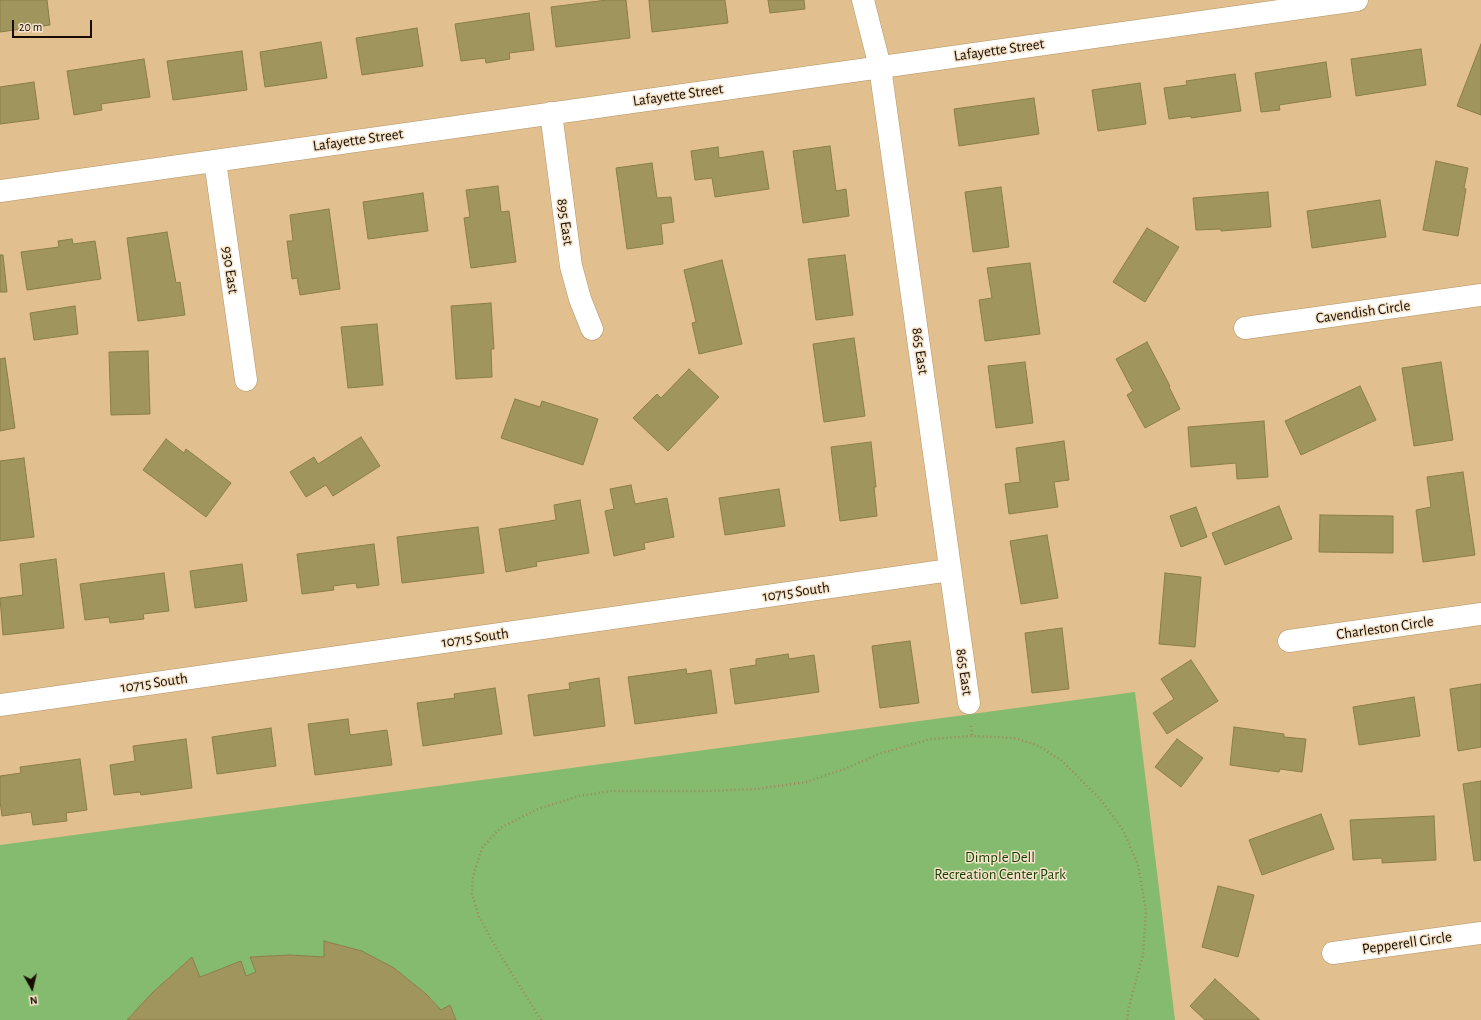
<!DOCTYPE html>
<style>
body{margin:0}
#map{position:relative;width:1481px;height:1020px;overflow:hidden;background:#e1bf8e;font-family:"Alegreya Sans",sans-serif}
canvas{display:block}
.north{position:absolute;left:12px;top:968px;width:40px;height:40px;-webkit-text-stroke:3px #f4e3ca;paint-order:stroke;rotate:172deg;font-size:11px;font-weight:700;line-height:16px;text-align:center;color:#180d00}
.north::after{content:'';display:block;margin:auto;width:14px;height:18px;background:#180d00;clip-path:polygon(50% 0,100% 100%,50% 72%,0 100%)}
.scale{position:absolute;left:12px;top:20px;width:80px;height:18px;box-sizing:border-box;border:2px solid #180d00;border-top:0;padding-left:5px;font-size:12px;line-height:14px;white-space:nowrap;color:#180d00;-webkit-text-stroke:3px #f4e3ca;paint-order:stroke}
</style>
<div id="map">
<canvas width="1481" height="1020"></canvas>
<div class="north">N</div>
<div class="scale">20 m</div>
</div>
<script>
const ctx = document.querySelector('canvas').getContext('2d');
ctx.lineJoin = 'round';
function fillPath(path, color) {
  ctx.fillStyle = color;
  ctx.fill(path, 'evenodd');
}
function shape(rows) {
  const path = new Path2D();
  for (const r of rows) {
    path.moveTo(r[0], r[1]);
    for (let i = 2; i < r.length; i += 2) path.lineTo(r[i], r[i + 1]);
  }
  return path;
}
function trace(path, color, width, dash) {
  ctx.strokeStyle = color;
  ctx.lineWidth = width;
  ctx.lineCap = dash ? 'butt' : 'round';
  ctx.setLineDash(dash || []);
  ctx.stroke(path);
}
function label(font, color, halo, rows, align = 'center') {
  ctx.font = font + ' "Alegreya Sans",sans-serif';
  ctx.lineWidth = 3;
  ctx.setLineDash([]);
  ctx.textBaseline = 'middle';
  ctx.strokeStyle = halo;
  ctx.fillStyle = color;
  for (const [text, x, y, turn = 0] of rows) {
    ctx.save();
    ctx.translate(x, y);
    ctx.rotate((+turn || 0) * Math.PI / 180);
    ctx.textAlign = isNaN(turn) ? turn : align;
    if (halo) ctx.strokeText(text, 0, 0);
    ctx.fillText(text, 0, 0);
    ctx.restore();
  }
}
const green = shape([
 [1135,692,1175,1020,456,1020,450,1006,441,1010,426,994,394,968,362,951,324,941,324,957,290,955,251,957,256,972,246,976,241,961,200,977,192,957,152,993,127,1020,0,1020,0,845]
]);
const building = shape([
 [0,0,47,0,50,25,0,32,0,0],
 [607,0,626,0,630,38,556,47,551,7,607,0],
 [649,0,725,0,728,23,652,32,649,0],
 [768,0,804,0,805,9,770,13,768,0],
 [529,13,534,50,509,53,510,59,486,63,485,58,461,61,455,24,529,13],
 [417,28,423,66,362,75,356,38,417,28],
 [321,42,327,78,265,87,260,52,321,42],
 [1481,44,1481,115,1457,106,1481,44],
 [1421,49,1426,85,1356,96,1351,59,1421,49],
 [242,51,247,90,173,100,167,61,242,51],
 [144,59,150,97,101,104,102,110,74,115,67,71,144,59],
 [1326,62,1331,97,1279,105,1280,110,1261,112,1255,73,1326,62],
 [1235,74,1241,111,1191,118,1191,116,1169,119,1164,88,1187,85,1186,81,1235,74],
 [34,82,39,119,0,124,0,87,34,82],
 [1140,83,1146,124,1098,131,1092,90,1140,83],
 [1034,98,1039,134,959,146,954,109,1034,98],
 [830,146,836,191,846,189,849,216,803,223,793,151,830,146],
 [718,147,719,158,763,151,769,189,715,197,712,178,695,180,691,151,718,147],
 [1436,161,1468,168,1464,188,1466,189,1458,236,1423,230,1436,161],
 [652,163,657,198,671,197,674,222,661,224,663,244,627,249,616,168,652,163],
 [498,186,501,212,509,211,516,262,471,268,464,218,470,217,466,190,498,186],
 [1001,187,1009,247,973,252,965,192,1001,187],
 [1268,192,1271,227,1221,231,1221,229,1196,230,1193,198,1268,192],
 [423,193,428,231,368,239,363,202,423,193],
 [1380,200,1386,237,1312,248,1307,211,1380,200],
 [329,209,340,289,300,295,297,278,292,279,287,241,293,241,290,215,329,209],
 [1147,228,1179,247,1145,302,1113,282,1147,228],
 [167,232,176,283,180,282,185,315,138,321,127,238,167,232],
 [72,239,73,244,95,241,101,279,27,290,21,252,59,247,58,241,72,239],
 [0,255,3,255,7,292,0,292,0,255],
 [845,255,853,315,816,320,808,259,845,255],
 [722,260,742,344,699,354,692,323,696,322,684,270,722,260],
 [1030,263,1040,334,985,341,979,300,992,298,987,268,1030,263],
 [491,303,494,349,491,349,492,377,456,379,451,306,491,303],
 [75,306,78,334,34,340,30,313,75,306],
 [377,324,383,385,348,388,341,327,377,324],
 [854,338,865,416,824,422,813,344,854,338],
 [1147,342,1170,386,1169,387,1180,409,1145,428,1127,395,1133,391,1116,359,1147,342],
 [148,351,150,414,111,415,109,352,148,351],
 [5,358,15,428,0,431,0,359,5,358],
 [1025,362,1033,423,996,428,988,366,1025,362],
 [1441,362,1453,440,1414,446,1402,368,1441,362],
 [689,369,719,397,668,451,633,418,657,394,661,398,689,369],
 [1360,386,1376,420,1301,455,1285,421,1360,386],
 [515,399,540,407,542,401,598,419,583,465,501,438,515,399],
 [1264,421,1268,477,1237,479,1236,463,1191,467,1188,427,1264,421],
 [361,437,380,466,333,496,326,485,306,497,290,472,314,457,318,464,361,437],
 [166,439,184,453,186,449,231,483,206,517,143,470,166,439],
 [1064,441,1069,480,1054,482,1058,507,1009,514,1005,484,1020,482,1016,448,1064,441],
 [871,442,876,487,874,487,877,516,840,521,831,447,871,442],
 [24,458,34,537,0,541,0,461,24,458],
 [1463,472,1475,555,1423,562,1416,510,1431,507,1427,477,1463,472],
 [631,485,635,504,667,498,674,537,644,543,645,549,614,556,605,511,614,509,610,489,631,485],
 [779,489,785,526,725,535,719,498,779,489],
 [580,500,589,553,536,562,537,566,506,572,499,529,556,520,554,505,580,500],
 [1279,506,1292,539,1225,565,1212,533,1279,506],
 [1196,507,1207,537,1181,547,1170,516,1196,507],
 [1320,515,1393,516,1393,553,1319,552,1320,515],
 [478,527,484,573,402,583,397,537,478,527],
 [1047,535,1058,598,1021,604,1010,541,1047,535],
 [374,544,379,585,357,588,356,583,333,586,334,590,302,594,297,554,374,544],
 [56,559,64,628,3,635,0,598,23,595,20,564,56,559],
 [242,564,247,601,195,608,190,571,242,564],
 [164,573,169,611,143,614,144,619,110,623,109,617,85,620,80,584,164,573],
 [1165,573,1201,577,1195,647,1159,644,1165,573],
 [1062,628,1069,689,1032,693,1025,633,1062,628],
 [910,641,919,703,880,708,872,646,910,641],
 [788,654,789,659,814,655,819,692,735,704,730,669,756,665,756,659,788,654],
 [1191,660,1218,701,1167,734,1153,713,1174,699,1161,679,1191,660],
 [686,669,687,674,711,670,717,713,635,724,628,677,686,669],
 [599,678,605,726,534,736,528,695,570,689,569,683,599,678],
 [1481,684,1481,747,1458,751,1450,689,1481,684],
 [495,688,502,734,423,746,417,703,455,698,454,694,495,688],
 [1414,697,1420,736,1359,745,1353,707,1414,697],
 [348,719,350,735,387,730,392,765,315,775,308,724,348,719],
 [1234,727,1284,734,1284,737,1306,739,1302,772,1280,769,1279,772,1230,765,1234,727],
 [271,728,276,766,217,774,212,737,271,728],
 [186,739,192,788,141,795,140,792,114,795,110,765,135,761,133,746,186,739],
 [1177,739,1203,758,1181,787,1155,767,1177,739],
 [80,759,87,810,66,813,67,821,33,825,31,812,2,816,0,801,0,776,21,773,20,767,80,759],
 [1481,781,1481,860,1474,861,1463,784,1481,781],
 [1321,814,1334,849,1262,875,1249,840,1321,814],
 [1434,816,1436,860,1382,863,1382,858,1353,860,1350,820,1434,816],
 [1218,886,1254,895,1238,957,1202,947,1218,886],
 [324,941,362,951,394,968,426,994,441,1010,450,1005,456,1020,127,1020,152,993,192,957,200,977,241,961,246,976,256,972,250,957,290,955,324,957,324,941],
 [1215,979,1260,1020,1205,1020,1190,1006,1215,979]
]);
const path = shape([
 [971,726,972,736],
 [541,1020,499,953,479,917,472,894,473,876,482,848,500,828,538,809,579,796,611,791,708,791,757,789,806,782,844,769,879,754,930,739,972,736,1014,738,1039,746,1062,761,1100,799,1123,830,1138,865,1146,911,1143,955,1129,1007,1127,1020]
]);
const minor = shape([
 [863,0,880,67,969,703],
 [551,113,571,266,580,299,592,329],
 [215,161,246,380],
 [0,191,1357,0],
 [1245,328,1481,295],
 [1289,641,1481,614],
 [0,705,950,570],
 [1333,953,1481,933]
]);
const streetNames = [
 ["Lafayette Street",999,50,-8],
 ["Lafayette Street",678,95,-8],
 ["Lafayette Street",358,140,-8],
 ["895 East",565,222,82],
 ["930 East",230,270,82],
 ["Cavendish Circle",1363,312,-8],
 ["865 East",920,351,82],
 ["10715 South",796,592,-8],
 ["Charleston Circle",1385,628,-8],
 ["10715 South",475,638,-8],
 ["865 East",964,672,82],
 ["10715 South",154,683,-8],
 ["Pepperell Circle",1407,943,-8]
];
const parkNames = [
 ["Dimple Dell",1000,857],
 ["Recreation Center Park",1000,874]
];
fillPath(green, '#85bb6e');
fillPath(building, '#a1955e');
trace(building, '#8b7e49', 1);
trace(minor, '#b39364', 23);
trace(path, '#9f845f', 2.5, [1, 3]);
trace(minor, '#fff', 22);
label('15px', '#180d00', '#f4e3ca', streetNames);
label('15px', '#173d00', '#f4e3ca', parkNames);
</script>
